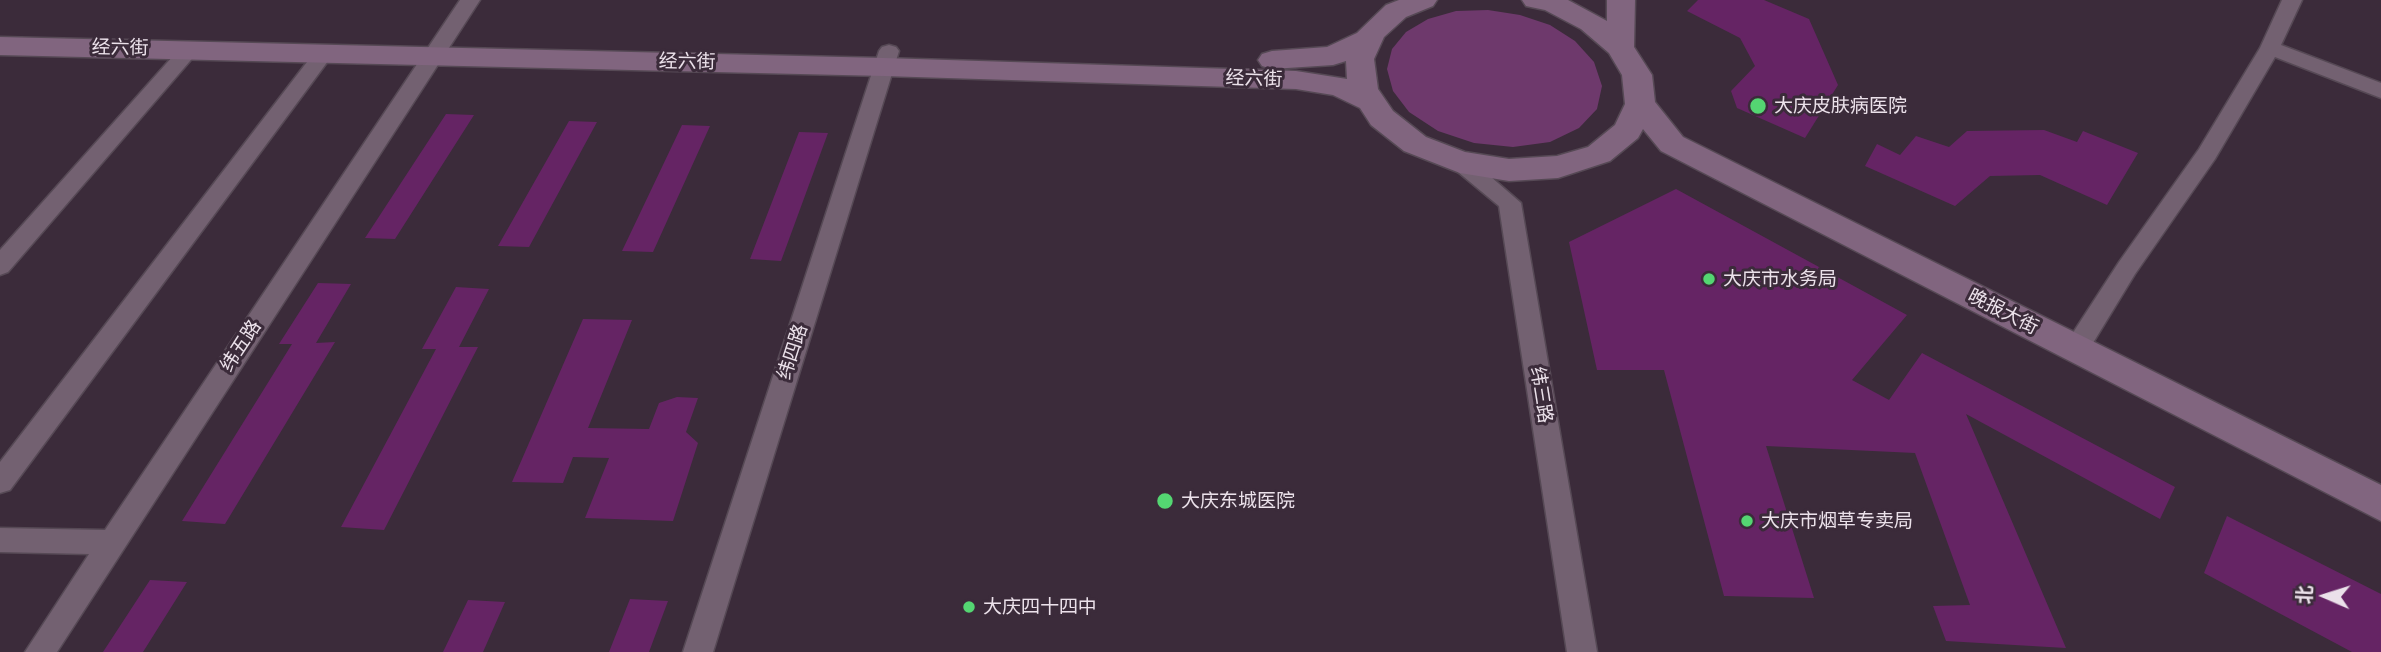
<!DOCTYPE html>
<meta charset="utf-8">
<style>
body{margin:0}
#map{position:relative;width:2381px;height:652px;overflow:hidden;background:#3b2b3a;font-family:Quicksand,"Noto Sans SC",sans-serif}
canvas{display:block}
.north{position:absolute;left:2290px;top:561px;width:70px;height:70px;-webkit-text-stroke:5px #3b2b3a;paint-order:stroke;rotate:273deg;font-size:19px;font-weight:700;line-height:28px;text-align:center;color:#ebe1ea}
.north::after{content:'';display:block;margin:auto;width:24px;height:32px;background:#ebe1ea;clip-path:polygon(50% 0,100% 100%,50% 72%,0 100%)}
</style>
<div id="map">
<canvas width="2381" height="652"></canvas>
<div class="north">北</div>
</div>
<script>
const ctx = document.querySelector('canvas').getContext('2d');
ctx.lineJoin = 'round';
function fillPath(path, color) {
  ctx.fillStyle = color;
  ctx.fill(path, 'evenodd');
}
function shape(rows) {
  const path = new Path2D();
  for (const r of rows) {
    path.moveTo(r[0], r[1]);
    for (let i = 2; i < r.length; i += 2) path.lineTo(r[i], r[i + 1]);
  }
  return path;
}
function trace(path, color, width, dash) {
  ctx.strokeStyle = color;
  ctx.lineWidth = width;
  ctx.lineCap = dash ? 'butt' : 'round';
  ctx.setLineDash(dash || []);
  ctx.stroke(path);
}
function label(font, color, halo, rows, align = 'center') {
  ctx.font = font + ' Quicksand,"Noto Sans SC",sans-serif';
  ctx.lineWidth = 6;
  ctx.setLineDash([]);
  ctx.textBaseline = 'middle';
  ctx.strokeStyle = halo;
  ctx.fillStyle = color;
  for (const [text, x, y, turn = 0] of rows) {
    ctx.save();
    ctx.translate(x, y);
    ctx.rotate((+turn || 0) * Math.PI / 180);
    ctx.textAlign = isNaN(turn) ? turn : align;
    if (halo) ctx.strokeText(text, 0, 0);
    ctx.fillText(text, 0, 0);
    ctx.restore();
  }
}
const green = shape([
 [1488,10,1520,15,1550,25,1575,41,1594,62,1602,86,1597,109,1579,128,1550,142,1513,147,1474,143,1438,131,1409,112,1393,91,1387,69,1392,49,1406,32,1428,19,1456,11]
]);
const building = shape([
 [1698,0,1764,0,1809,19,1838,85,1805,138,1737,108,1731,91,1755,66,1740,38,1687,11],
 [446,114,474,115,395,239,365,238],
 [569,121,597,122,529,247,498,246],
 [682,125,710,126,653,252,622,251],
 [2044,130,2077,142,2083,131,2138,153,2107,205,2040,175,1990,176,1955,206,1865,166,1877,144,1900,155,1916,136,1949,147,1967,131],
 [799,132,828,133,781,261,750,259],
 [1676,189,1907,315,1852,380,1889,400,1922,353,2175,487,2160,519,1966,414,2066,648,1946,641,1933,606,1970,605,1915,453,1766,446,1814,598,1724,596,1664,370,1597,370,1569,242],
 [318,283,351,284,316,343,335,342,225,524,182,521,292,344,279,344],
 [456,287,489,289,459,347,478,347,384,530,341,527,436,349,422,349],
 [583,319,632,320,588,428,649,429,659,403,677,397,698,398,686,432,698,443,673,521,585,518,609,458,573,457,563,483,512,482],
 [2227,516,2381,594,2381,652,2352,652,2204,573],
 [150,580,187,582,143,652,103,652],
 [630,599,668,601,649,652,609,652],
 [468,600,505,602,483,652,443,652]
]);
const minor = shape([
 [460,0,480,0,57,652,25,652,89,554,0,552,0,528,105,530,460,0],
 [2282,0,2302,0,2281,45,2381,83,2381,98,2275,57,2215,159,2135,274,2085,356,2076,359,2067,356,2064,349,2067,342,2119,262,2199,149,2260,48,2282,0],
 [189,44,196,46,199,50,196,54,8,272,0,275,0,250,182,46,189,44],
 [889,45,896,47,899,51,713,652,683,652,879,51,882,47,889,45],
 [324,47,331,49,334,53,331,57,10,490,0,493,0,462,317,49,324,47],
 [1460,155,1468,157,1521,203,1597,652,1567,652,1499,206,1452,167,1449,162,1452,157,1460,155]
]);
const secondary = shape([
 [1399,0,1437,0,1433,6,1406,17,1384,37,1374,59,1378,89,1393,111,1426,137,1465,152,1509,159,1557,156,1588,147,1615,125,1625,104,1622,75,1609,53,1581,29,1545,10,1526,6,1522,0,1568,0,1607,21,1607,0,1635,0,1634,47,1652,75,1655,102,1683,137,2381,485,2381,521,1661,151,1643,129,1638,138,1610,161,1558,178,1509,181,1460,173,1404,151,1371,125,1360,108,1333,95,1296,89,884,76,0,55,0,37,884,58,1296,71,1347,79,1346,61,1333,65,1272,69,1262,66,1258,60,1262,54,1272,51,1327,47,1357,33,1386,5,1399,0]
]);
const markers = [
 [1758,106,9,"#54d672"],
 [1709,279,7,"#54d672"],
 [1165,501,9,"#54d672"],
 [1747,521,7,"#54d672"],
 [969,607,7,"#54d672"]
];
const streetNames = [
 ["经六街",120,48,1],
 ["经六街",687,62,1],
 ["经六街",1254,79,2],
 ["晚报大街",2003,312,27],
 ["纬五路",241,346,-57],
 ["纬四路",793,352,-72],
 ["纬三路",1541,395,81]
];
const poiNames = [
 ["大庆皮肤病医院",1774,106],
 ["大庆市水务局",1723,279],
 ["大庆东城医院",1181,501],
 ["大庆市烟草专卖局",1761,521],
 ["大庆四十四中",983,607]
];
fillPath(green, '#6e396c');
fillPath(building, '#652464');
trace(minor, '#564955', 3);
trace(secondary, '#564955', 3);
fillPath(minor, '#736171');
fillPath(secondary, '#81657f');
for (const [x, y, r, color] of markers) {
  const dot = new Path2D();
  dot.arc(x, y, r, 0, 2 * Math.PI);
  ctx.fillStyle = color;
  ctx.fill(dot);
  trace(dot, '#3b2b3a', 2.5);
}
label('19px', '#ebe1ea', '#3b2b3a', streetNames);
label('19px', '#ebe1ea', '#3b2b3a', poiNames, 'left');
</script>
